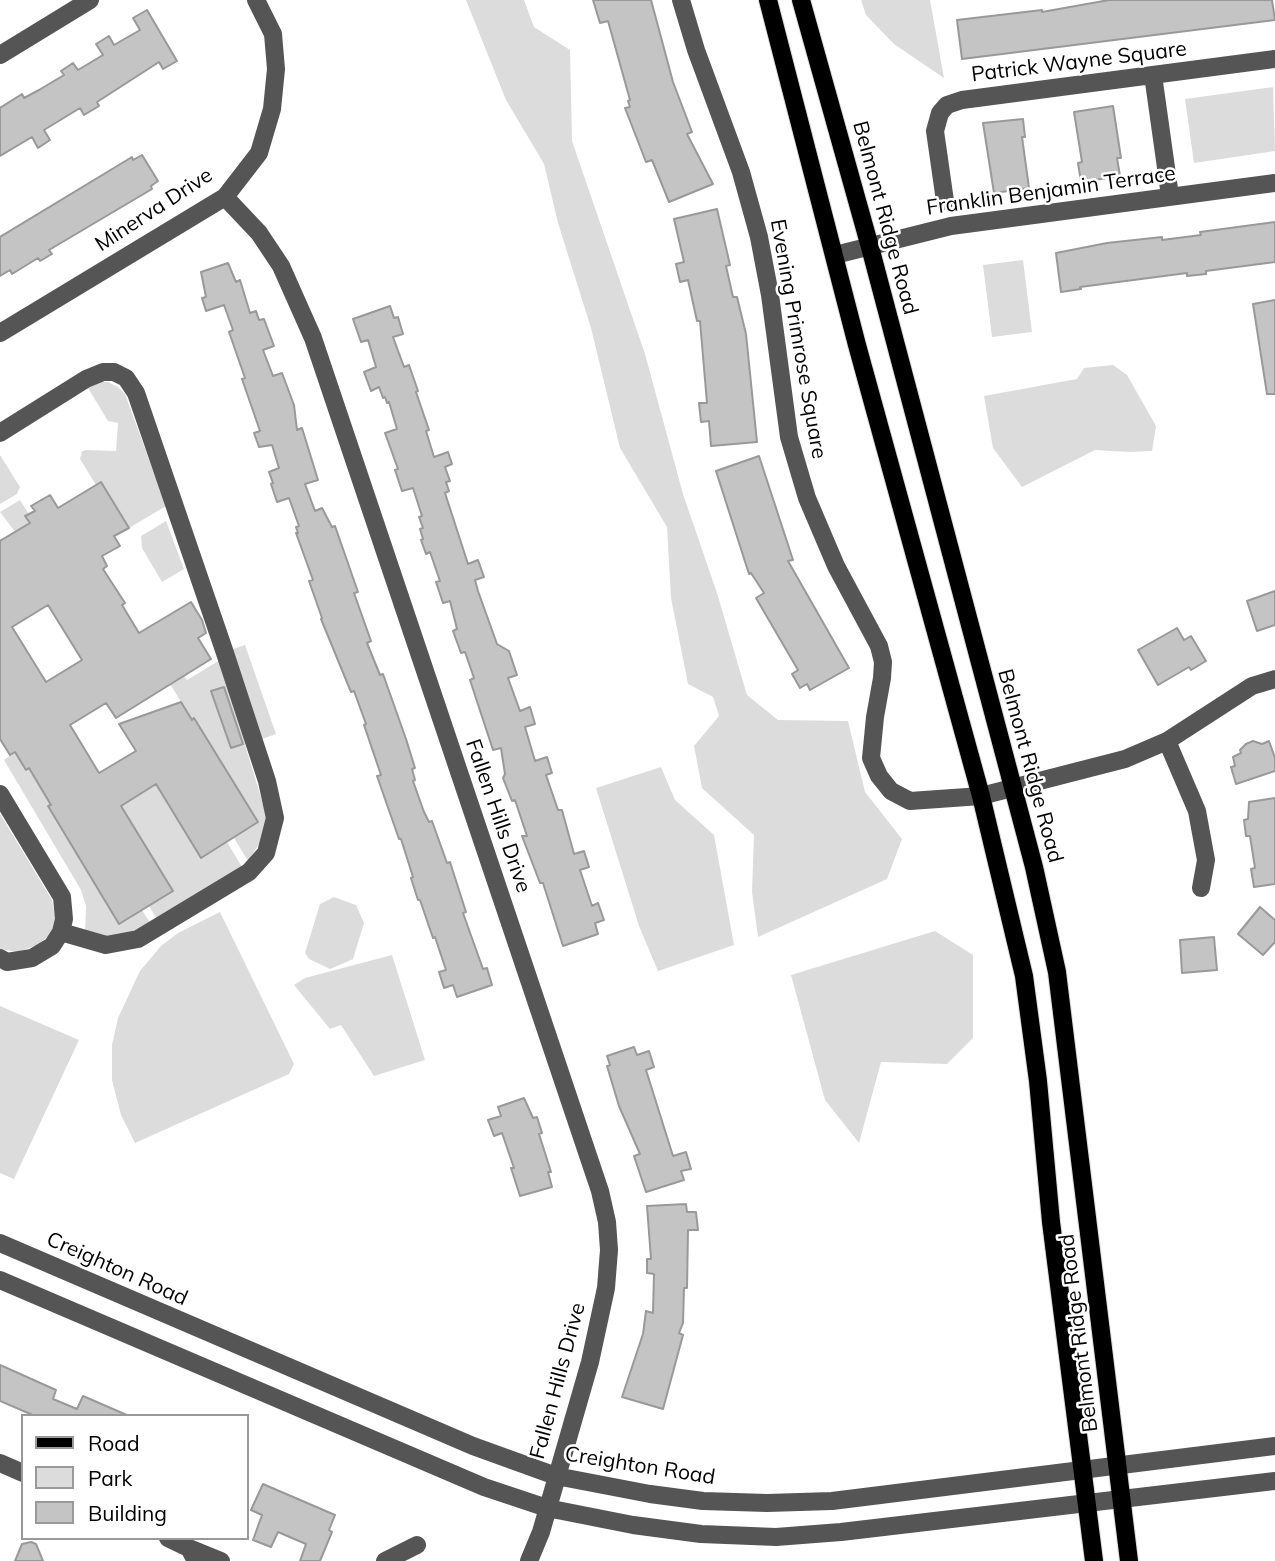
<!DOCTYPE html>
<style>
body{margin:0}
#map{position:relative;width:1275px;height:1561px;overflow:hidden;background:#fff;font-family:Mulish,sans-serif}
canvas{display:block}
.legend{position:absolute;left:21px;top:1414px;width:228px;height:126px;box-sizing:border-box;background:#fff;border:2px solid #999;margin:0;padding:9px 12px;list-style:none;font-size:21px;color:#000}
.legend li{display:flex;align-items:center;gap:14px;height:35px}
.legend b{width:35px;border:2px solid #999}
</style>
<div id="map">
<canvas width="1275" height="1561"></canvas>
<ul class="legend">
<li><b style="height:9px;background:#000"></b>Road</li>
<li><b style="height:19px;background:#dcdcdc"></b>Park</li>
<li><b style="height:19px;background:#c4c4c4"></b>Building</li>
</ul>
</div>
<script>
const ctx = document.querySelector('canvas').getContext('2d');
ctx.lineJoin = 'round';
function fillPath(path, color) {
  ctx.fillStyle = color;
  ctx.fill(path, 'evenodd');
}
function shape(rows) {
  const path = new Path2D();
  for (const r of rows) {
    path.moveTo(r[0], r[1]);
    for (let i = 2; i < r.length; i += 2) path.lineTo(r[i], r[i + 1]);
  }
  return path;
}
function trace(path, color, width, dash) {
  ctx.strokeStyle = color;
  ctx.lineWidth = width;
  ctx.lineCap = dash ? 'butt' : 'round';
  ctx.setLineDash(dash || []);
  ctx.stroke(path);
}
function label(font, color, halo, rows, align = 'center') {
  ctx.font = font + ' Mulish,sans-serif';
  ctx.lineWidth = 5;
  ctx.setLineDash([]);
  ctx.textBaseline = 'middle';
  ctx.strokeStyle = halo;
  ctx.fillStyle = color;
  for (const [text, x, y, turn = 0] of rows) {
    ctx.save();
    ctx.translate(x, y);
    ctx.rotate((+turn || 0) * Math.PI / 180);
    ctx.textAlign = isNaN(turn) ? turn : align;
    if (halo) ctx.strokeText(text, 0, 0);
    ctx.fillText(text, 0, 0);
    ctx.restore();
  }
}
const green = shape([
 [466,0,524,0,534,27,570,50,572,141,645,354,683,494,717,593,747,695,778,720,848,721,865,792,902,839,887,879,758,937,752,892,754,835,702,788,694,746,719,716,713,697,688,684,671,598,667,527,620,448,591,328,558,223,544,164,506,100],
 [861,0,930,0,944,78,894,44,866,15],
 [1273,87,1275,151,1194,163,1185,99],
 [1023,260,1032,332,992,337,983,265],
 [1113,365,1127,375,1156,426,1152,451,1129,452,1095,450,1022,487,993,448,984,396,1077,379,1084,368],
 [100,382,108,382,118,387,125,394,166,506,129,528,101,483,96,485,80,459,82,451,86,450,116,451,118,423,108,421,88,388],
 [0,455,20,487,17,494,0,504],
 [20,500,29,514,25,516,30,525,16,533,0,512],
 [166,521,184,569,162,582,142,548,141,536],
 [245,645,276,734,245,745,267,817,260,843,248,861,234,838,258,822,195,719,192,720,164,674,184,676,187,680,220,660,218,654],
 [15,752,26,770,29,768,51,805,49,806,119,923,142,910,150,923,127,934,102,937,85,932,86,906,81,890,4,760],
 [661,767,675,800,714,835,734,945,658,971,639,926,596,788],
 [156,784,201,857,227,842,242,867,157,919,149,906,172,891,121,806],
 [0,814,52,900,55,916,53,928,47,937,37,945,18,952,0,949],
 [334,897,356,905,364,923,353,959,330,969,309,959,305,953,320,904],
 [220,912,294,1064,289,1074,135,1143,121,1115,112,1080,112,1045,118,1018,140,971,161,946,178,933],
 [935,931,973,955,973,1038,947,1064,881,1062,859,1143,825,1100,791,975],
 [392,955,425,1060,374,1076,341,1025,330,1029,294,985,305,978],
 [0,1006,79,1040,14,1179,0,1173]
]);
const building = shape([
 [593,0,651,0,673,82,692,132,687,134,713,184,669,202,652,160,646,162,625,108,630,107,628,101,630,100,608,21,600,23,593,0],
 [1109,0,1272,0,1275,20,962,59,957,20,1042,10,1042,12,1109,0],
 [147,10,177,61,163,69,159,62,97,102,99,106,84,115,80,108,44,130,50,140,38,148,32,137,0,156,0,108,22,94,24,98,39,90,64,75,61,71,73,63,78,70,103,55,96,44,109,36,114,45,140,30,133,18,147,10],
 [1113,106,1121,158,1117,158,1120,176,1081,182,1078,163,1082,162,1074,112,1113,106],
 [1023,119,1025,137,1022,137,1029,188,994,193,983,123,1023,119],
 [142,155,158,181,151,186,152,189,49,250,52,254,40,261,38,258,12,274,10,270,0,276,0,237,132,157,133,160,142,155],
 [717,209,730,265,726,266,733,297,737,297,746,334,757,442,711,446,709,421,701,422,699,403,707,403,700,321,697,321,688,280,680,282,676,264,684,262,674,219,717,209],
 [1275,222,1275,262,1206,271,1206,274,1187,276,1187,273,1080,287,1081,289,1061,292,1056,253,1107,243,1162,237,1162,240,1201,235,1200,232,1275,222],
 [228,263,236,282,240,280,250,313,256,311,259,320,264,319,274,346,263,350,273,376,282,373,294,405,297,430,302,428,318,480,305,484,315,511,322,508,332,527,335,526,358,592,354,593,371,641,367,643,380,675,383,674,406,739,415,768,412,769,415,780,413,781,424,812,429,822,432,821,447,863,450,862,466,912,463,913,483,969,487,968,492,985,457,997,453,985,444,988,439,972,446,970,435,937,433,938,420,900,418,900,411,878,413,877,401,839,399,839,377,776,381,775,364,725,366,724,354,691,351,692,321,619,322,618,309,581,313,580,296,533,298,533,296,527,299,526,289,498,277,502,271,484,273,483,269,472,279,468,272,445,259,447,254,433,260,431,242,379,245,378,229,332,233,330,224,305,206,311,202,298,206,297,201,272,228,263],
 [1275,300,1275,394,1267,394,1253,304,1275,300],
 [390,306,394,318,398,317,403,334,393,337,404,367,409,365,418,391,416,392,429,430,426,431,434,457,448,452,452,464,445,467,450,481,446,482,449,491,445,493,468,564,478,560,484,577,475,580,478,591,497,644,509,651,517,675,508,678,520,711,530,707,535,724,525,727,535,761,547,757,552,773,546,775,558,810,562,810,574,854,584,851,589,867,580,870,592,906,598,903,604,920,595,923,598,934,563,946,543,883,540,883,522,836,527,836,515,800,512,801,503,778,505,774,501,748,493,750,470,680,474,678,465,652,461,653,453,631,457,629,450,601,443,603,436,582,440,581,430,552,426,554,421,540,423,539,420,529,423,528,419,517,422,516,413,488,402,491,395,470,398,469,385,433,397,429,389,402,387,403,385,397,383,398,379,387,371,391,364,372,376,367,368,340,361,342,353,319,390,306],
 [759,456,793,560,788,561,849,668,810,690,807,684,800,688,792,674,798,670,756,598,764,593,751,573,749,574,716,471,759,456],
 [101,482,129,528,114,536,120,546,102,556,107,566,103,569,125,603,122,605,139,633,191,602,202,620,206,633,198,638,211,659,116,718,106,703,70,725,99,773,136,751,119,724,181,702,192,720,194,718,258,822,201,858,156,784,121,806,173,891,119,924,48,806,51,805,29,768,26,770,15,752,10,755,0,739,0,541,30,523,25,516,35,511,31,506,50,495,58,508,101,482],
 [48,605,82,660,46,682,12,627,48,605],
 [1275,591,1275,625,1257,631,1247,601,1275,591],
 [1177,628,1184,640,1191,636,1206,661,1191,670,1189,667,1158,685,1138,650,1177,628],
 [224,687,243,744,231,748,211,691,224,687],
 [1253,741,1262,744,1269,741,1275,758,1275,771,1236,784,1231,767,1235,766,1233,757,1241,753,1240,750,1246,744,1253,741],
 [1275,798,1275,884,1254,887,1251,869,1255,868,1250,836,1246,836,1244,820,1248,819,1249,802,1275,798],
 [1260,907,1275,920,1275,942,1263,955,1238,934,1260,907],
 [1214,937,1217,970,1182,973,1180,940,1214,937],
 [634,1047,637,1055,649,1051,654,1067,646,1070,673,1156,686,1152,691,1169,681,1171,684,1180,646,1192,634,1156,640,1154,619,1106,607,1066,610,1065,607,1056,634,1047],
 [524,1098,533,1118,537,1117,542,1133,539,1134,551,1172,548,1172,552,1187,520,1196,511,1168,514,1168,502,1133,494,1136,488,1120,501,1116,498,1107,524,1098],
 [686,1204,687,1212,696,1212,698,1230,688,1230,687,1288,684,1288,683,1323,679,1333,683,1335,663,1409,622,1397,643,1334,646,1311,653,1313,654,1274,647,1273,647,1259,651,1259,647,1206,686,1204],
 [0,1365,56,1390,53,1399,77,1409,83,1396,129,1416,35,1416,0,1401,0,1365],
 [263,1484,335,1515,329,1530,332,1532,320,1561,300,1561,306,1544,278,1532,271,1547,253,1540,262,1515,251,1510,263,1484],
 [31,1542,36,1544,43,1561,15,1561,22,1544,31,1542]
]);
const minor = shape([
 [681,0,696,50,741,172,759,237,770,295,789,437,807,498,836,566,879,646,883,662,882,678,875,717,871,758,879,776,891,791,910,801,981,796,1125,759,1167,741,1252,686,1275,679],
 [0,55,90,0],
 [1153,75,1170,196],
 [225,197,259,233,281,266,313,338,600,1191,607,1222,609,1250,606,1288,590,1362,541,1532,529,1561],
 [945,201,935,131,940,113,947,105,962,100,1275,59],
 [835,255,951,226,1275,183],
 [0,333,225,197,259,153,272,109,276,69,273,34,256,0],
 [0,433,86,379,103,372,114,372,126,378,136,393,225,653,267,781,275,818,266,853,249,872,138,939,106,945,61,932],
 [1167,741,1197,811,1206,860,1201,888],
 [0,794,62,897,64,919,61,932,52,946,32,958,7,962,0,958],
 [0,1243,473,1446,556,1476,650,1494,703,1501,767,1503,832,1501,1275,1446],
 [0,1280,484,1487,547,1508,633,1525,701,1534,776,1537,841,1532,1275,1481],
 [0,1463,23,1473],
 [168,1538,189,1548,196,1561],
 [189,1548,221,1561],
 [385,1561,417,1545]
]);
const major = shape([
 [768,0,857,345,981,796,1024,976,1038,1081,1051,1222,1094,1561],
 [801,0,870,247,1034,867,1057,972,1129,1561]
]);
const streetNames = [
 ["Patrick Wayne Square",1079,62,-7],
 ["Franklin Benjamin Terrace",1051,191,-8],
 ["Minerva Drive",154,210,-33],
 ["Belmont Ridge Road",885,218,75],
 ["Evening Primrose Square",798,339,80],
 ["Belmont Ridge Road",1030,766,75],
 ["Fallen Hills Drive",498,816,71],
 ["Creighton Road",117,1269,24],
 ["Belmont Ridge Road",1079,1333,-97],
 ["Fallen Hills Drive",558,1381,-75],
 ["Creighton Road",640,1466,9]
];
fillPath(green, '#dcdcdc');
fillPath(building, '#c4c4c4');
trace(building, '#999', 2);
trace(major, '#dbdbdb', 20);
trace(minor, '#555', 18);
trace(major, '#000', 18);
label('21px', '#000', '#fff', streetNames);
</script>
